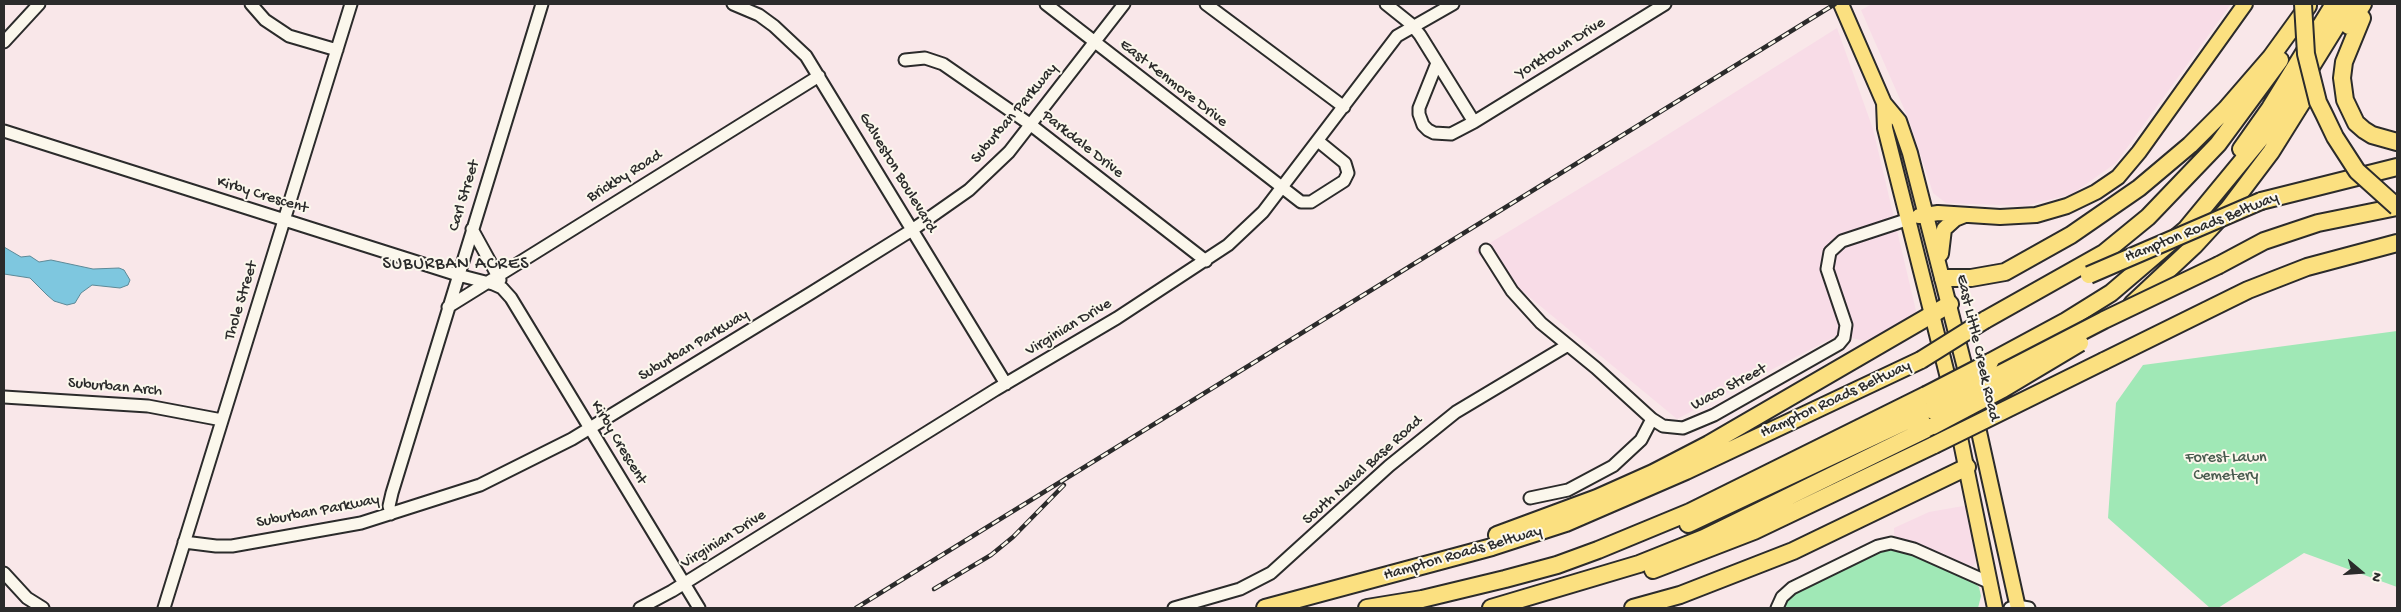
<!DOCTYPE html>
<style>
body{margin:0}
#map{position:relative;width:2401px;height:612px;overflow:hidden;background:#f9e7e9;font-family:"Gochi Hand",sans-serif}
canvas{display:block}
.frame{position:absolute;inset:0;border:5px solid #2b2b2b;pointer-events:none}
.north{position:absolute;left:2336px;top:547px;width:50px;height:50px;-webkit-text-stroke:4px #fbf7ec;paint-order:stroke;rotate:108deg;font-size:14px;font-weight:700;line-height:20px;text-align:center;color:#2b2b2b}
.north::after{content:'';display:block;margin:auto;width:18px;height:22px;background:#2b2b2b;clip-path:polygon(50% 0,100% 100%,50% 72%,0 100%)}
</style>
<div id="map">
<canvas width="2401" height="612"></canvas>
<div class="frame"></div>
<div class="north">N</div>
</div>
<script>
const ctx = document.querySelector('canvas').getContext('2d');
ctx.lineJoin = 'round';
function fillPath(path, color) {
  ctx.fillStyle = color;
  ctx.fill(path, 'evenodd');
}
function shape(rows) {
  const path = new Path2D();
  for (const r of rows) {
    path.moveTo(r[0], r[1]);
    for (let i = 2; i < r.length; i += 2) path.lineTo(r[i], r[i + 1]);
  }
  return path;
}
function trace(path, color, width, dash) {
  ctx.strokeStyle = color;
  ctx.lineWidth = width;
  ctx.lineCap = dash ? 'butt' : 'round';
  ctx.setLineDash(dash || []);
  ctx.stroke(path);
}
function label(font, color, halo, rows, align = 'center') {
  ctx.font = font + ' "Gochi Hand",sans-serif';
  ctx.lineWidth = 4;
  ctx.setLineDash([]);
  ctx.textBaseline = 'middle';
  ctx.strokeStyle = halo;
  ctx.fillStyle = color;
  for (const [text, x, y, turn = 0] of rows) {
    ctx.save();
    ctx.translate(x, y);
    ctx.rotate((+turn || 0) * Math.PI / 180);
    ctx.textAlign = isNaN(turn) ? turn : align;
    if (halo) ctx.strokeText(text, 0, 0);
    ctx.fillText(text, 0, 0);
    ctx.restore();
  }
}
const built = shape([
 [1872,4,2231,4,2116,163,2072,194,2025,206,1946,203,1933,193,1909,120,1861,10],
 [1837,28,1873,129,1917,315,1865,341,1838,335,1677,419,1475,252,1648,147],
 [1969,505,1978,558,1973,566,1963,566,1911,541,1894,538,1894,528,1929,512]
]);
const green = shape([
 [2397,331,2397,587,2304,553,2218,608,2210,608,2108,518,2116,403,2143,365],
 [1888,548,1903,550,1974,582,1979,587,1981,596,1978,608,1784,608,1790,596]
]);
const water = shape([
 [4,247,21,257,30,256,39,262,51,260,93,269,119,268,124,270,130,280,128,285,120,288,92,285,81,293,75,303,67,305,54,301,47,295,30,278,4,274,4,247]
]);
const minor = shape([
 [251,4,265,20,289,36,337,50],
 [733,4,759,15,774,26,806,56,1006,384],
 [1046,4,1301,202,1311,202,1344,181,1348,173,1345,163,1318,141],
 [1206,4,1344,107],
 [1386,4,1411,24,1420,35,1474,122],
 [4,42,39,4],
 [905,60,925,58,943,64,1031,125,1206,261],
 [1437,63,1419,108,1419,114,1423,125,1428,130,1434,133,1451,134,1474,122,1665,4],
 [4,131,458,275,493,284,502,288,511,298,699,608],
 [472,229,500,280],
 [1486,250,1512,291,1541,323,1596,368,1652,419,1663,426,1683,428,1714,415,1839,344,1844,338,1846,325,1827,269,1830,252,1842,241,1909,219],
 [448,307,819,76],
 [4,397,148,406,222,420],
 [1530,498,1568,490,1613,466,1641,440,1652,419],
 [391,514,389,506,392,493,542,4],
 [184,542,216,546,232,546,361,523,480,485,572,439,811,293,912,230,969,190,1009,152,1124,4],
 [4,573,27,598,43,608],
 [164,608,351,4],
 [640,608,672,591,995,390,1117,318,1228,245,1263,212,1397,36,1453,4],
 [1174,608,1240,589,1271,573,1389,466,1456,412,1568,345],
 [1777,608,1782,597,1792,588,1878,546,1891,543,1914,549,1988,582],
 [2010,608,2017,606,2029,608]
]);
const major = shape([
 [1841,4,1884,103,1899,121,1910,153,1964,364,2018,608],
 [1884,103,1885,128,1947,374,1995,608],
 [1919,216,1938,213,2000,217,2036,215,2067,206,2096,192,2118,177,2139,152,2245,4],
 [1941,254,1944,229,1955,219,1965,215]
]);
const highway = shape([
 [2362,18,2344,62,2342,78,2345,100,2356,123,2364,130,2372,135,2397,142],
 [2349,26,2363,4],
 [2241,149,2270,108,2334,4],
 [2261,201,2397,167],
 [2219,265,2264,241,2318,223,2397,207],
 [1943,278,1971,278,2005,272,2071,235,2139,188,2190,145,2226,109,2271,57,2308,6],
 [2132,304,2194,246,2228,209,2271,152,2306,96],
 [1985,320,2104,253,2148,217,2218,144,2280,60],
 [2104,361,2248,290,2307,267,2397,243],
 [1990,362,2066,321,2111,293,2186,229,2285,109,2350,4],
 [1688,524,1930,410],
 [1497,535,1597,498,1653,473,1709,444,1950,304],
 [1653,570,1754,531,1934,445],
 [1265,608,1492,547,1566,523,1686,471,1921,360],
 [1367,608,1422,599,1505,579,1557,565,1598,550,1690,512,1926,395],
 [1491,608,1639,564,1704,538,1933,426],
 [1633,608,1680,595,1793,551,1967,467]
]);
const rail = shape([
 [934,589,991,555,1013,537,1064,485],
 [856,608,1835,4]
]);
const highwayBridge = shape([
 [2303,4,2306,54,2318,102,2324,114,2335,137,2357,171,2397,207],
 [2089,275,2261,201],
 [1921,360,1985,320],
 [1926,395,1990,362],
 [1930,410,2104,320,2219,265],
 [1933,426,2003,389,2080,343],
 [1934,445,2104,361]
]);
const streetNames = [
 ["Yorktown Drive",1561,49,-32],
 ["East Kenmore Drive",1173,84,38],
 ["Suburban Parkway",1015,114,-50],
 ["Parkdale Drive",1082,145,38],
 ["Galveston Boulevard",897,173,59],
 ["Brickby Road",625,177,-32],
 ["Kirby Crescent",262,196,17],
 ["Carl Street",465,196,-73],
 ["Hampton Roads Beltway",2202,228,-22],
 ["Thole Street",242,301,-73],
 ["Virginian Drive",1069,328,-31],
 ["Suburban Parkway",694,346,-31],
 ["East Little Creek Road",1977,348,77],
 ["Suburban Arch",115,388,5],
 ["Waco Street",1729,388,-28],
 ["Hampton Roads Beltway",1836,400,-25],
 ["Kirby Crescent",618,443,59],
 ["South Naval Base Road",1363,471,-42],
 ["Suburban Parkway",318,512,-11],
 ["Virginian Drive",724,540,-32],
 ["Hampton Roads Beltway",1463,554,-16]
];
const parkNames = [
 ["Forest Lawn",2226,459],
 ["Cemetery",2226,477]
];
const neighbourhoodNames = [
 ["SUBURBAN ACRES",456,265]
];
fillPath(built, '#f8dce7');
fillPath(green, '#a0e8b6');
fillPath(water, '#7ec7df');
trace(water, '#5d8997', 1);
trace(minor, '#2b2b2b', 15);
trace(major, '#2b2b2b', 18);
trace(highway, '#2b2b2b', 20);
trace(minor, '#fbf7ec', 11);
trace(major, '#fbe080', 14);
trace(highway, '#fbe080', 16);
trace(rail, '#2b2b2b', 4.5);
trace(rail, '#fbf7ec', 2.5, [8]);
trace(highwayBridge, '#2b2b2b', 20, []);
trace(highwayBridge, '#fbe080', 16);
label('16px', '#2b2b2b', '#fbf7ec', streetNames);
label('16px', '#485a4e', '#fbf7ec', parkNames);
ctx.letterSpacing = '1px';
label('18px', '#2b2b2b', '#fbf7ec', neighbourhoodNames);
ctx.letterSpacing = '0px';
</script>
